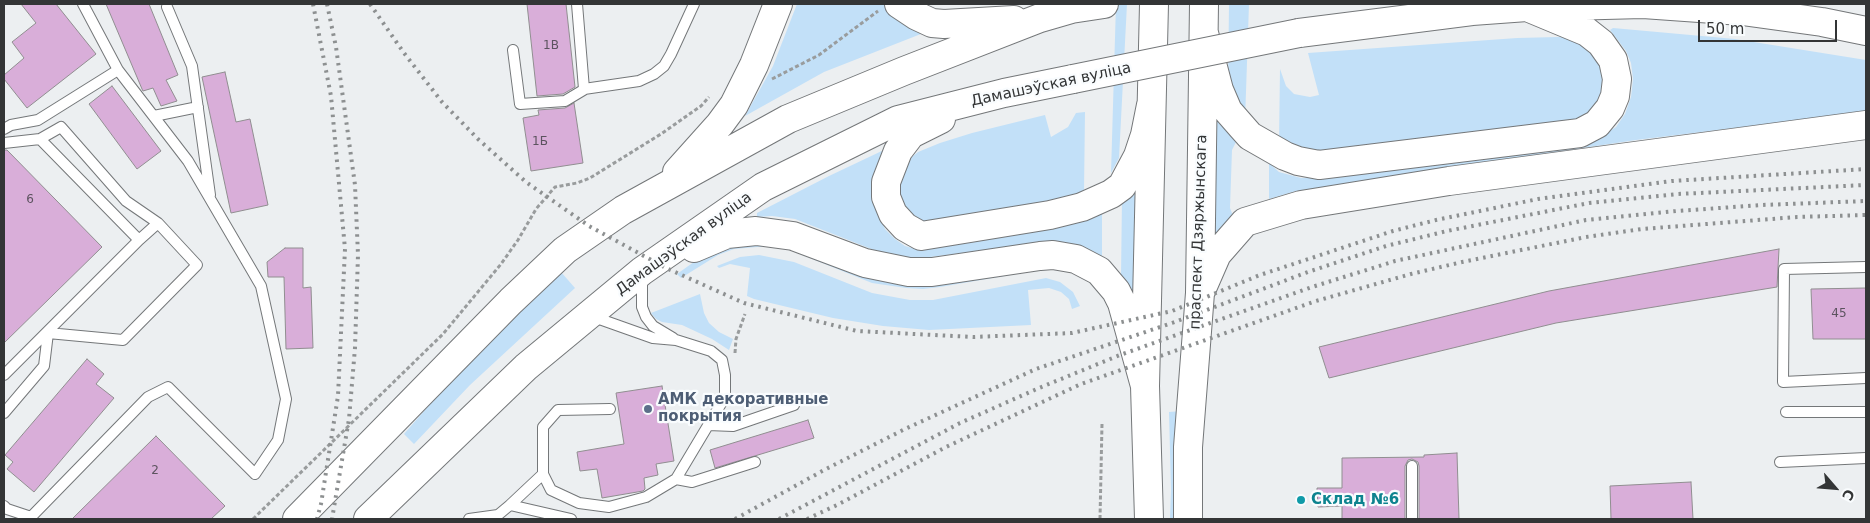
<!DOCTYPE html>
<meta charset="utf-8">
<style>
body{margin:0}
#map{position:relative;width:1870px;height:523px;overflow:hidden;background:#eceff1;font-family:"DejaVu Sans",sans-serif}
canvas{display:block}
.frame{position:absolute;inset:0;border:5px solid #333536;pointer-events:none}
.north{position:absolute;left:1810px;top:463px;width:50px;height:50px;-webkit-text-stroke:4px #f9fcfe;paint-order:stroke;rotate:117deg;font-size:14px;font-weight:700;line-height:20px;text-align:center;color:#333536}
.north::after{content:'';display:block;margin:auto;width:18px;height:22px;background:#333536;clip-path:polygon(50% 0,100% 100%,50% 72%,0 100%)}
.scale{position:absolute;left:1698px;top:20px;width:139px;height:22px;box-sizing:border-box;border:2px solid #333536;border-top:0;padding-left:6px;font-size:15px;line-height:18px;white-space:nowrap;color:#333536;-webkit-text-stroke:4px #f9fcfe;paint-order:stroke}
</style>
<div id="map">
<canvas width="1870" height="523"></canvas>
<div class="frame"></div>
<div class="north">С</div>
<div class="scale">50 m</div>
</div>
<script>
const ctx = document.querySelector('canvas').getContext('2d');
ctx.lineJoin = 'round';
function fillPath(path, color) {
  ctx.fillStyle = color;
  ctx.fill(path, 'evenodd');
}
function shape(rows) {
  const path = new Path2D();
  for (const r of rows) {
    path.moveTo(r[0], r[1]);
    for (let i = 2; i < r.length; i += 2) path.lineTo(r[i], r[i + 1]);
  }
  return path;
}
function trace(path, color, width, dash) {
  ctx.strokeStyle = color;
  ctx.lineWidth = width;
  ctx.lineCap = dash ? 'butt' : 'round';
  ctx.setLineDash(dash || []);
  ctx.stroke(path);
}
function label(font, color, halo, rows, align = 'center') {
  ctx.font = font + ' "DejaVu Sans",sans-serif';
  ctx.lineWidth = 4.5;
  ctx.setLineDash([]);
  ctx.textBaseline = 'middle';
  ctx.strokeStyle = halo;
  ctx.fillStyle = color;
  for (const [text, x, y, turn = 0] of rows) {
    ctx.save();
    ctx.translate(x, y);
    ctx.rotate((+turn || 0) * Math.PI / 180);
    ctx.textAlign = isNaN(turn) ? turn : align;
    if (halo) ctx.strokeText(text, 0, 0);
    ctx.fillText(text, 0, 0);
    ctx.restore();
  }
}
const green = shape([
 [797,4,883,4,889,11,926,32,824,72,745,116,773,66],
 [1116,4,1127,4,1119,158,1111,173],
 [1229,4,1249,4,1245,121,1228,89],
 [1613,28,1735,39,1866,60,1866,112,1636,140,1296,191,1269,199,1269,163,1279,172,1301,178,1332,177,1595,139,1605,134,1616,127,1625,114,1631,97,1633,79,1631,63,1626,51,1610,30],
 [1558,37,1572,38,1600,52,1609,90,1592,113,1575,123,1318,157,1279,143,1280,69,1286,86,1294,94,1310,97,1319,95,1308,53,1517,38],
 [1085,112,1084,192,1023,207,924,227,905,216,896,181,903,164,918,152,940,143,972,133,1045,115,1051,137,1068,127,1076,113],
 [1215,112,1236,142,1232,150,1230,208,1233,216,1212,242],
 [886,149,874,190,873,203,885,229,895,239,905,246,919,250,982,241,1102,211,1102,256,1082,247,1066,244,1041,243,930,257,903,257,884,254,795,219,772,216,757,217,757,213,829,176],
 [1138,175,1136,295,1132,296,1121,277,1122,197],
 [759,239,846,265,1047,260,1085,278,1069,272,1056,269,1045,269,940,287,923,289,906,288,872,283,785,248,769,246,734,249,718,255,681,278,677,274,708,252],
 [759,255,794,262,872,293,910,300,933,300,1046,278,1060,282,1073,292,1080,306,1072,309,1069,299,1061,292,1049,288,1028,290,1031,325,929,330,883,326,833,318,754,299,747,296,750,268,730,264,719,268,717,266,740,257],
 [561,272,575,288,470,385,414,444,404,434,478,349],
 [700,294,704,313,709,323,719,332,733,339,729,350,712,339,682,325,662,322,656,319,651,313],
 [1182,411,1176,519,1170,519,1171,490,1169,412]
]);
const building = shape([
 [21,4,56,4,96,54,27,108,4,79,4,75,24,58,12,42,36,23,21,4],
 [106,4,149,4,178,75,166,80,177,101,161,106,153,88,143,91,142,89,106,4],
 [527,4,566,4,575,87,563,94,537,96,527,4],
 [225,72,236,122,250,119,268,205,231,213,202,77,225,72],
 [112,86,161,151,137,169,89,104,112,86],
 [574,103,583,163,531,171,523,118,539,115,538,110,565,108,574,103],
 [4,150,7,150,102,247,4,343,4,150],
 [285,248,303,248,303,288,311,287,313,348,286,349,284,277,268,277,267,262,285,248],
 [1779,249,1777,287,1556,323,1329,378,1319,347,1549,291,1779,249],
 [1866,288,1866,339,1813,339,1811,289,1866,288],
 [87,359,104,374,96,384,114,398,34,492,7,469,13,462,5,455,87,359],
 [662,386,674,461,656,464,658,475,644,478,645,489,643,491,602,498,597,469,580,471,577,452,624,444,616,393,662,386],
 [808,420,814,438,715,468,710,450,808,420],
 [156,436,225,506,211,519,72,519,156,436],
 [1457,453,1459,519,1419,519,1419,466,1418,462,1412,459,1408,460,1405,466,1405,519,1342,519,1342,506,1318,507,1317,488,1342,488,1342,458,1424,457,1424,455,1457,453],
 [1691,482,1693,519,1611,519,1610,486,1691,482]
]);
const path = shape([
 [772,79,819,55,878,11],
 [735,353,736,339,745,314],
 [253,519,443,334,501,264,518,240,536,209,555,187,577,183,590,178,661,134,701,106,709,97],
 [1100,519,1102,424]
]);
const service = shape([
 [83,4,118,70],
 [577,4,584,89,639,81,654,74,664,66,671,54,694,4],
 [167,7,192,66,210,195],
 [513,50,520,104,565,101,585,89],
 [154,116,198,107],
 [4,129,11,125,38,120,118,70,188,161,261,286,286,399,278,440,255,474,168,387,148,397,31,517,7,509,4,506],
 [4,143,40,139,139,240,4,375],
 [139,240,158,223],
 [1866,267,1784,269,1783,382,1866,378],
 [642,277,642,307,646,317,653,326,673,338],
 [591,316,653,338,676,340,711,351,722,360,725,375,725,397,676,479,646,497,609,507,579,503,551,490,543,474,543,427,558,410,610,409],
 [1786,412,1866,412],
 [4,413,44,366,48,333,123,340,197,265,158,223,126,201,61,127,40,139],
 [708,425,733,426,794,405],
 [1780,462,1866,458],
 [543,474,510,505,571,519],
 [676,479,692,482,755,462],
 [469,519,498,515,510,505],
 [1412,519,1412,466]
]);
const primary = shape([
 [899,4,917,16,932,23,944,24,1014,20],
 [1204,33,1219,90,1228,111,1242,127,1250,136,1285,156,1298,161,1319,165,1580,133,1597,124,1610,108,1615,96,1617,79,1613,60,1601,43,1587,32,1527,7],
 [1299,33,1472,11,1527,7,1643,4,1742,11,1822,22,1866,31],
 [941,119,911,134,898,151,886,182,886,197,893,214,905,227,921,236,1050,215,1082,207,1111,194,1122,186,1138,156,1145,135,1151,105],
 [677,172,720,124,734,105,754,65,778,4],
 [694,248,727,234,756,231,793,236,865,263,909,272,932,272,1040,256,1053,255,1076,259,1099,271,1116,291,1122,303,1145,386],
 [1200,293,1217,254,1245,222,1301,205,1449,181,1866,125],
 [297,519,511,301,565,250,623,210,788,119,904,71,1040,18,1071,9,1104,4],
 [368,519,526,367,642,271,763,187,898,120,1004,93,1073,79],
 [1149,519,1145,386,1154,4],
 [1188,519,1188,447,1200,293,1204,4]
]);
const rail = shape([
 [313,4,331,96,345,249,338,396,321,504,317,519],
 [327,4,336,47,355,185,358,255,355,348,349,419,332,519],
 [370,4,404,53,442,102,478,139,526,182,589,226,666,268,744,303,857,331,973,337,1072,333,1172,311,1260,275,1393,231,1436,220,1538,199,1672,181,1866,169],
 [735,519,826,469,905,429,1036,369,1172,323,1308,272,1386,246,1447,231,1589,203,1678,194,1866,185],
 [779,519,960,423,1039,388,1120,355,1312,287,1395,261,1586,220,1677,211,1762,205,1866,201],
 [807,519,837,505,946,447,1081,384,1316,301,1411,274,1462,262,1586,237,1642,229,1797,217,1866,215]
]);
const primaryBridge = shape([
 [1073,79,1299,33]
]);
const markers = [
 [648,409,5,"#5c6f8a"],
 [1301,500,5,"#0f9aa8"]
];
const numberNames = [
 ["1В",551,46],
 ["1Б",540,142],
 ["6",30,200],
 ["45",1839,314],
 ["2",155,471]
];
const streetNames = [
 ["Дамашэўская вуліца",1051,85,-12],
 ["праспект Дзяржынскага",1199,232,-88],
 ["Дамашэўская вуліца",684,244,-36]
];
const serviceNames = [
 ["АМК декоративные",658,400],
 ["покрытия",658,417]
];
const cultureNames = [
 ["Склад №6",1311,500]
];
fillPath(green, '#c2e0f8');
fillPath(building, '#d9aed9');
trace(building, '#908e90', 1);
trace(service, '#747779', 12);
trace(primary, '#747779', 30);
trace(path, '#999c9d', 3, [4, 2.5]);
trace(service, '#fff', 10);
trace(primary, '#fff', 28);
trace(rail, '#8d9091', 4, [2.5, 5]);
trace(primaryBridge, '#747779', 30, []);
trace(primaryBridge, '#fff', 28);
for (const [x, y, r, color] of markers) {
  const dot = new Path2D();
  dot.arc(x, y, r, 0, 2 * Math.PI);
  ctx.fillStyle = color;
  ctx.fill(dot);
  trace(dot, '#f9fcfe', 2);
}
label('12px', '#5c535f', null, numberNames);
label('15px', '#333536', '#f9fcfe', streetNames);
label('bold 15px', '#4e5e75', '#f9fcfe', serviceNames, 'left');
label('bold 15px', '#0d838f', '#f9fcfe', cultureNames, 'left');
</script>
